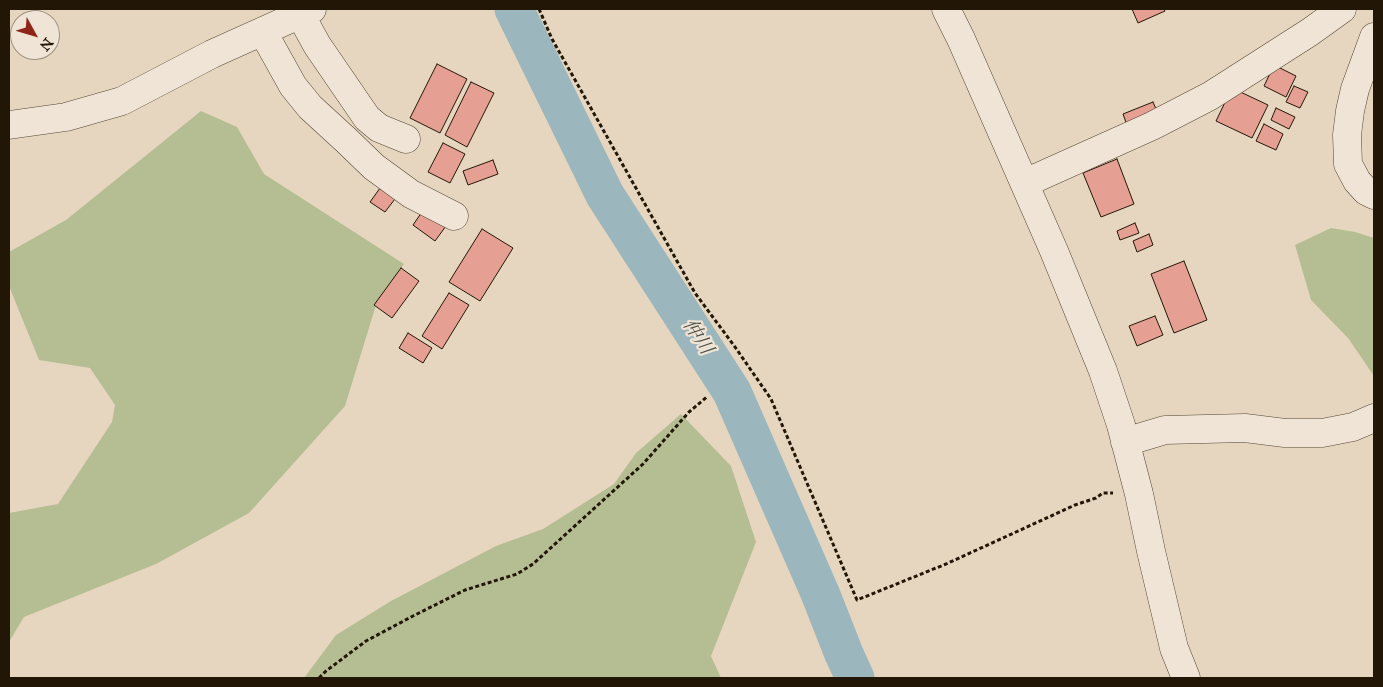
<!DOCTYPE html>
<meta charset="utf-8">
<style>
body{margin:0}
#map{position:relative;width:1383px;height:687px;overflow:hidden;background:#e6d6bf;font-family:"IM FELL Great Primer",serif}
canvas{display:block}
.frame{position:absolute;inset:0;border:10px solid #221707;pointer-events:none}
.north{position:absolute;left:10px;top:10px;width:50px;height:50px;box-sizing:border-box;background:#efe4d5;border:1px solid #9d9283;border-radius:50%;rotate:129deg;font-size:14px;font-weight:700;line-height:20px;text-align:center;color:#221707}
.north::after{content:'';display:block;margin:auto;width:18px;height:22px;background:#8f2418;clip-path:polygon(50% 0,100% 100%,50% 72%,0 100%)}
</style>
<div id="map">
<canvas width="1383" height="687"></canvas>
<div class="frame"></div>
<div class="north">N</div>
</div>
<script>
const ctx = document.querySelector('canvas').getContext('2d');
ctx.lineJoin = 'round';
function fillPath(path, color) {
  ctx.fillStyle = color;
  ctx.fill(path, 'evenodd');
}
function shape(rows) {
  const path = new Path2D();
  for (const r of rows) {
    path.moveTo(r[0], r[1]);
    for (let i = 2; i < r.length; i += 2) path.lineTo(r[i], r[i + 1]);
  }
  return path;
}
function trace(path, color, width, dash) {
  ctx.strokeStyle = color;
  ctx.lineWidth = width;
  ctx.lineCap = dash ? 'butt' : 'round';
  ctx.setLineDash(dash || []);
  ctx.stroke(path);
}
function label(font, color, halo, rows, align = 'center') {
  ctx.font = font + ' "IM FELL Great Primer","Noto Serif JP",serif';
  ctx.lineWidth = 4.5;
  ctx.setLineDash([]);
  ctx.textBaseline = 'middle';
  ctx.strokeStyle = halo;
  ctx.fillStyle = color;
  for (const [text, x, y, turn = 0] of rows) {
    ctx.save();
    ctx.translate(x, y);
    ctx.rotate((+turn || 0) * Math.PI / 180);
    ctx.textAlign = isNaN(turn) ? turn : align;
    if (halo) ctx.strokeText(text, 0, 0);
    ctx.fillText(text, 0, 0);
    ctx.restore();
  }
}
const green = shape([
 [201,111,237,127,264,174,404,264,376,305,345,406,249,513,156,564,24,617,9,642,9,513,58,504,112,422,115,405,90,368,39,360,9,286,9,252,66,220],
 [1331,228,1355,232,1374,238,1374,376,1348,338,1311,300,1295,245],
 [681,414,731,466,756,542,711,656,721,678,304,678,336,635,391,601,496,546,543,529,614,484,636,453]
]);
const river = shape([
 [514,9,605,195,732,392,820,593,844,654,855,678]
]);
const building = shape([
 [1132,9,1164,9,1165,11,1138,23,1132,9],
 [437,64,467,79,440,133,410,118,437,64],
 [1274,65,1296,76,1286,97,1264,86,1274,65],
 [471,82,494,93,467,147,445,135,471,82],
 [1294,86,1308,92,1300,108,1286,102,1294,86],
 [1232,88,1268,105,1252,138,1216,121,1232,88],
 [1153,102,1159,116,1128,128,1123,114,1153,102],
 [1276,108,1295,117,1289,129,1271,120,1276,108],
 [1264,124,1283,134,1276,150,1256,141,1264,124],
 [443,143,465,154,450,183,428,172,443,143],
 [1117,159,1134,204,1101,217,1083,173,1117,159],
 [493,160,498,174,468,185,463,171,493,160],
 [383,184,398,195,385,212,370,202,383,184],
 [424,209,446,226,435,241,413,225,424,209],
 [1135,223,1139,233,1120,240,1117,231,1135,223],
 [482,229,513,248,480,301,449,282,482,229],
 [1149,234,1153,245,1137,252,1133,241,1149,234],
 [1184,261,1207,320,1174,333,1151,274,1184,261],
 [401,268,419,281,392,318,374,305,401,268],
 [449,293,469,305,442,349,422,336,449,293],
 [1155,316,1163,335,1137,346,1129,326,1155,316],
 [408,333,432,348,423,363,399,348,408,333]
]);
const path = shape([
 [539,9,552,39,695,293,735,347,771,399,857,600,946,564,1075,505,1096,498,1103,493,1113,493],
 [319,678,326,671,366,641,413,616,465,590,517,574,533,564,643,464,689,412,708,396]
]);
const minor = shape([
 [946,9,961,39,1054,251,1103,371,1121,425,1139,494,1151,551,1174,648,1186,678],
 [300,14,317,45,367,118,379,128,406,139],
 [263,32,293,86,310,107,346,140,374,167,411,194,454,216],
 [1374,37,1355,89,1350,111,1347,135,1348,164,1357,181,1366,191,1374,195],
 [9,125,66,117,122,101,212,54,312,9],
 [1025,183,1152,126,1210,96,1310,32,1342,9],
 [1125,442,1165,430,1245,428,1285,433,1322,433,1353,427,1374,418]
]);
const waterNames = [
 ["仲川",697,337,57]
];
fillPath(green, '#b5be92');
trace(river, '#9bb6bd', 39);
fillPath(building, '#e59f93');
trace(building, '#221707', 1);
trace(minor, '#534735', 29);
trace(path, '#221707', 3, [4, 2.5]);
trace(minor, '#efe4d5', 28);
label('italic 19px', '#4c4f47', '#efe4d5', waterNames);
</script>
